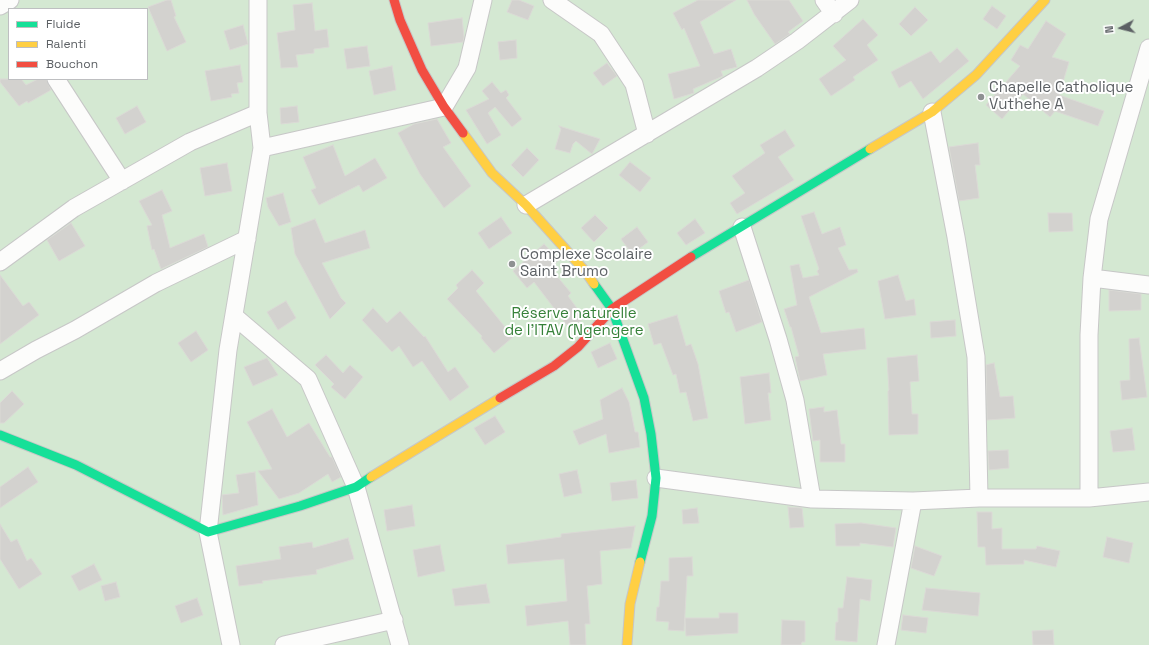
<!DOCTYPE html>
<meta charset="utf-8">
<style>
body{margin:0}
#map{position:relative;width:1149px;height:645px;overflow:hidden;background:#ecebe6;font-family:"Space Grotesk",sans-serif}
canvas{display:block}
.legend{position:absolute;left:8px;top:8px;width:140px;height:72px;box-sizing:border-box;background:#fff;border:1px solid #bebfc1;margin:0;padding:5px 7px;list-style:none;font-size:12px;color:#5c6064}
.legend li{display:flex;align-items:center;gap:8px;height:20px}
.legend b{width:20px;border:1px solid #bebfc1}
.north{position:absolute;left:1101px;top:8px;width:40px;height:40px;-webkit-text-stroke:3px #fff;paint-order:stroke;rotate:263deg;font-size:11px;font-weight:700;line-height:16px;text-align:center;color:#5c6064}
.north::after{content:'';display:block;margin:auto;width:14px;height:18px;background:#5c6064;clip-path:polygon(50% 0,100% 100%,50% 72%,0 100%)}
</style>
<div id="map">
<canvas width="1149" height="645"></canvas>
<ul class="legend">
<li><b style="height:5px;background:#16e098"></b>Fluide</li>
<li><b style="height:5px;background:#ffcf43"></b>Ralenti</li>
<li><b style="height:5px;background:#f24e42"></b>Bouchon</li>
</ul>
<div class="north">N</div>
</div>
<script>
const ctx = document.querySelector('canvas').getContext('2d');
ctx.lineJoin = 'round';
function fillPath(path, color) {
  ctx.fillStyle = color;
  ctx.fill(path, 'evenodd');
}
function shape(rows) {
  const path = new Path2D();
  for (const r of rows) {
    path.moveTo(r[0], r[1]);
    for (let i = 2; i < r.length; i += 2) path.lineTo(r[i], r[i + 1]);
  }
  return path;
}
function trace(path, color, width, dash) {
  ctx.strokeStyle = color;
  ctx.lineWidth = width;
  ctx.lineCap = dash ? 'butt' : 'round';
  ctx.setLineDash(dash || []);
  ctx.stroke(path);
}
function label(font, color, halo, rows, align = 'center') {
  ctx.font = font + ' "Space Grotesk",sans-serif';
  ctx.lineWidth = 4;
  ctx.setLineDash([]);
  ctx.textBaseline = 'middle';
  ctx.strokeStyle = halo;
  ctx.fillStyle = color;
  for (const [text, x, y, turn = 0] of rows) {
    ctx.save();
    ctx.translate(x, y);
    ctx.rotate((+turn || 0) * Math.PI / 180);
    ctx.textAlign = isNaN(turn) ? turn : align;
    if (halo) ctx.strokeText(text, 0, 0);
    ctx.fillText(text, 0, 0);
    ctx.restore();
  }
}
const green = shape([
 [0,0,1149,0,1149,645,0,645],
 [9,9,147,9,147,79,9,79]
]);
const building = shape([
 [167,0,171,0,176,16,174,17,186,42,167,51,148,7,167,0],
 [512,0,519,0,534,6,528,20,507,12,512,0],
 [698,0,736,0,700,22,714,54,731,49,737,67,721,71,723,76,693,89,694,93,674,99,668,74,700,66,684,28,682,30,673,13,698,0],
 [747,0,789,0,803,21,788,32,790,34,775,44,754,14,747,0],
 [312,3,315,31,327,29,329,47,314,49,314,53,296,55,298,67,281,68,277,33,295,30,293,5,312,3],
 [992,6,1006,16,997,29,983,19,992,6],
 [915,7,928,20,911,36,899,24,915,7],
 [462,18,464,37,463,42,431,46,428,23,462,18],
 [863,19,878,35,867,45,878,60,853,77,855,80,831,96,819,79,846,60,833,46,863,19],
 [1046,21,1066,34,1052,57,1069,62,1059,95,1104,111,1098,126,1055,111,1050,117,1023,94,1002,119,986,105,1020,66,1011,60,1019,47,1020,45,1028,49,1046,21],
 [243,25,248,44,230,50,224,31,243,25],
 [516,40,517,58,500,60,498,42,516,40],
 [367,46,370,66,347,69,344,49,367,46],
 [957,48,969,61,923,99,911,81,899,88,891,72,931,51,940,63,957,48],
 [607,63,617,76,603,86,593,73,607,63],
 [240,65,243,82,237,83,239,93,231,94,232,97,211,101,205,71,240,65],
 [392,66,396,90,374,95,369,71,392,66],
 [0,79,21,79,26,85,38,79,46,79,51,90,28,103,27,101,19,106,0,82,0,79],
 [492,82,501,93,506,90,509,95,506,98,522,119,512,127,495,107,488,113,501,135,487,144,466,110,489,99,482,91,492,82],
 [137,106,146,122,125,134,116,118,137,106],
 [297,106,299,122,281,124,280,108,297,106],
 [437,119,451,143,443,147,471,186,444,208,420,174,398,133,414,124,437,119],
 [559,126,600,139,592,154,576,141,573,144,570,153,555,149,561,129,559,126],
 [785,130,795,146,778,157,794,180,737,214,730,203,745,193,732,176,765,153,760,145,785,130],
 [978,143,980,165,975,165,979,198,959,201,949,147,978,143],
 [333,145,345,176,375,158,387,178,363,192,359,185,319,205,311,190,316,188,303,157,333,145],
 [527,148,539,160,523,177,511,165,527,148],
 [630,162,651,178,640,192,619,175,630,162],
 [227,163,232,191,205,196,200,168,227,163],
 [162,190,172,211,162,215,170,248,204,234,208,247,161,269,154,249,152,250,147,226,152,225,139,201,162,190],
 [283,193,291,222,279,226,268,207,266,198,283,193],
 [814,212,822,234,840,227,846,245,838,248,849,270,857,269,858,272,809,297,821,333,864,328,866,349,823,354,827,375,800,381,795,357,799,356,791,327,790,327,784,309,797,305,790,266,799,264,803,278,819,275,817,271,819,269,801,216,814,212],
 [1048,213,1072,213,1073,231,1049,232,1048,213],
 [595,215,608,228,594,242,581,228,595,215],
 [501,217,512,233,489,249,478,233,501,217],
 [315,219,325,243,365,230,370,248,322,263,341,298,346,303,330,319,295,254,291,228,315,219],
 [695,219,705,233,686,245,677,233,695,219],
 [71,223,85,246,59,261,47,240,71,223],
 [637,227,648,242,632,254,621,239,637,227],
 [544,244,559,260,550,268,571,293,568,296,584,318,570,329,534,282,527,288,513,271,544,244],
 [472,270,484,283,476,291,513,337,494,353,481,338,482,336,447,299,458,288,456,285,472,270],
 [0,275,23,306,29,302,39,315,0,344,0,275],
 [898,275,906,301,914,299,916,315,885,319,878,281,898,275],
 [749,280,762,322,736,332,729,312,726,313,719,291,749,280],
 [1109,290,1141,294,1141,310,1109,311,1109,290],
 [286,301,296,318,278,330,267,312,286,301],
 [373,308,387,323,400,311,424,337,425,336,448,372,455,367,469,387,450,401,422,361,413,367,399,346,392,352,362,320,373,308],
 [677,315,686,346,691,344,698,364,708,418,693,421,686,392,680,393,676,374,673,375,661,343,654,345,648,324,677,315],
 [955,320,956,336,931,338,930,322,955,320],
 [196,331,208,350,191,362,178,343,196,331],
 [1139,338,1147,397,1122,400,1120,381,1130,380,1129,339,1139,338],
 [610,343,617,359,598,368,591,352,610,343],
 [326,355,343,373,350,365,363,377,345,399,331,387,334,384,315,365,326,355],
 [917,355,919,381,910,382,912,414,918,414,918,434,889,435,888,391,889,390,887,358,917,355],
 [267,358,278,375,253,386,244,367,267,358],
 [994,363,1000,397,1013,396,1015,418,987,420,986,365,994,363],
 [769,373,771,393,768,393,771,420,745,424,740,377,769,373],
 [622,388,629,402,635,432,638,432,640,447,609,453,606,434,579,445,573,431,603,419,600,400,622,388],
 [12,391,24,404,4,423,0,423,0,403,12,391],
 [824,407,824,412,837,410,841,444,845,444,845,462,820,462,820,440,813,441,809,409,824,407],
 [272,409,287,437,309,423,330,457,332,457,341,477,332,482,328,474,299,493,279,499,258,471,272,469,247,422,272,409],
 [495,416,505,432,485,445,474,428,495,416],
 [1132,428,1135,450,1113,452,1110,431,1132,428],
 [1008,450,1009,468,989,470,988,451,1008,450],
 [28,467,38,482,0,508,0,487,28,467],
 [577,470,582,493,564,497,559,474,577,470],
 [255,472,258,505,223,515,222,495,239,493,236,475,255,472],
 [636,480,638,498,612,501,610,483,636,480],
 [412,505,415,526,387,531,384,510,412,505],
 [788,507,802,508,804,527,790,528,788,507],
 [697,508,699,523,683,524,682,510,697,508],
 [977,512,992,512,992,529,1002,528,1002,549,1036,549,1037,546,1060,551,1056,567,1024,560,1024,564,986,565,985,547,978,547,977,512],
 [861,523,896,528,893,547,860,543,860,546,836,546,835,524,861,523],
 [0,524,11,542,17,539,27,561,31,558,42,574,19,589,0,559,0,524],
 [635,526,631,548,600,551,602,584,587,586,590,624,585,624,586,645,570,645,568,621,527,626,525,606,567,601,564,559,508,564,506,545,561,537,561,534,635,526],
 [1107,537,1133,543,1129,563,1103,557,1107,537],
 [348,538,354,559,316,570,317,574,262,581,263,583,239,586,236,566,281,559,279,547,312,542,313,548,348,538],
 [440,545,445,571,418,577,413,550,440,545],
 [915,546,942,556,934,576,911,568,915,546],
 [692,557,693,576,687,576,684,631,668,630,669,622,656,621,657,607,659,607,661,581,669,581,669,558,692,557],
 [94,564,102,580,79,591,71,576,94,564],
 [847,577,872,580,870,601,860,599,857,642,835,640,836,622,838,622,838,608,843,608,847,577],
 [116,582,120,597,105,601,101,586,116,582],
 [486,584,490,603,455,606,452,589,486,584],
 [926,588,980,593,978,616,922,610,926,588],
 [197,598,203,615,181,623,175,606,197,598],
 [719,613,738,613,738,633,686,636,685,618,719,618,719,613],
 [903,615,928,618,926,633,901,630,903,615],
 [782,620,805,621,805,642,802,642,801,645,781,645,782,620],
 [1053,630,1054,645,1033,645,1032,631,1053,630]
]);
const street = shape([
 [552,0,601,34,634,84,647,134],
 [824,0,834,14],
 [0,6,10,0],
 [56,79,122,181],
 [932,112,956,237,976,357,979,498],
 [262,148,444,107,467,68,483,0],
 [526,205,757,68,797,41,850,0],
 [742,227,778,339,795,400,812,499],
 [0,262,74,208,190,142,258,113],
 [1092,278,1149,285],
 [234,316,308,379,356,487,400,645],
 [0,371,36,350,75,330,156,283,247,239],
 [656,478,812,499,913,501,979,498,1089,498,1149,492],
 [1089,498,1089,335,1092,278,1099,219,1149,48],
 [231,645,208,532,228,350,262,148,258,113,258,0],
 [284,645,394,620],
 [886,645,913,501]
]);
const fast = shape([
 [691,257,870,149],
 [594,284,612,309,644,398,651,434,656,478,652,516,640,562],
 [0,435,76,465,208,532,300,506,356,487,371,477]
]);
const slow = shape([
 [463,133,492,173,526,205,585,271,594,284],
 [870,149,932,112,976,75,1045,0],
 [371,477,500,398],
 [627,645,630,604,640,562]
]);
const jam = shape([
 [394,0,400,20,422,70,444,107,463,133],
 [500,398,554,366,578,347,612,309,691,257]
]);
const markers = [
 [981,97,4,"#8e9192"],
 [512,264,4,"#8e9192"]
];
const poiNames = [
 ["Chapelle Catholique",989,88],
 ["Vuthehe A",989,105],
 ["Complexe Scolaire",520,255],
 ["Saint Brumo",520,272]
];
const parkNames = [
 ["Réserve naturelle",574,314],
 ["de l'ITAV (Ngengere",574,331]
];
fillPath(green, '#d4e8d2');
fillPath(building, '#d3d2cf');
trace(building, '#dbdad6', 1);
trace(street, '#c7c7c7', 19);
trace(fast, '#c7c7c7', 11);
trace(slow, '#c7c7c7', 11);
trace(jam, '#c7c7c7', 11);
trace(street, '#fcfcfb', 17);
trace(fast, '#16e098', 9);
trace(slow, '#ffcf43', 9);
trace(jam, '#f24e42', 9);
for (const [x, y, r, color] of markers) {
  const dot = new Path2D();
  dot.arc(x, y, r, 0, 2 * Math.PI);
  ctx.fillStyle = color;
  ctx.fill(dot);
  trace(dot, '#fff', 1.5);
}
label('15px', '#5c6064', '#fff', poiNames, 'left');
label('15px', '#368139', '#fff', parkNames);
</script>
